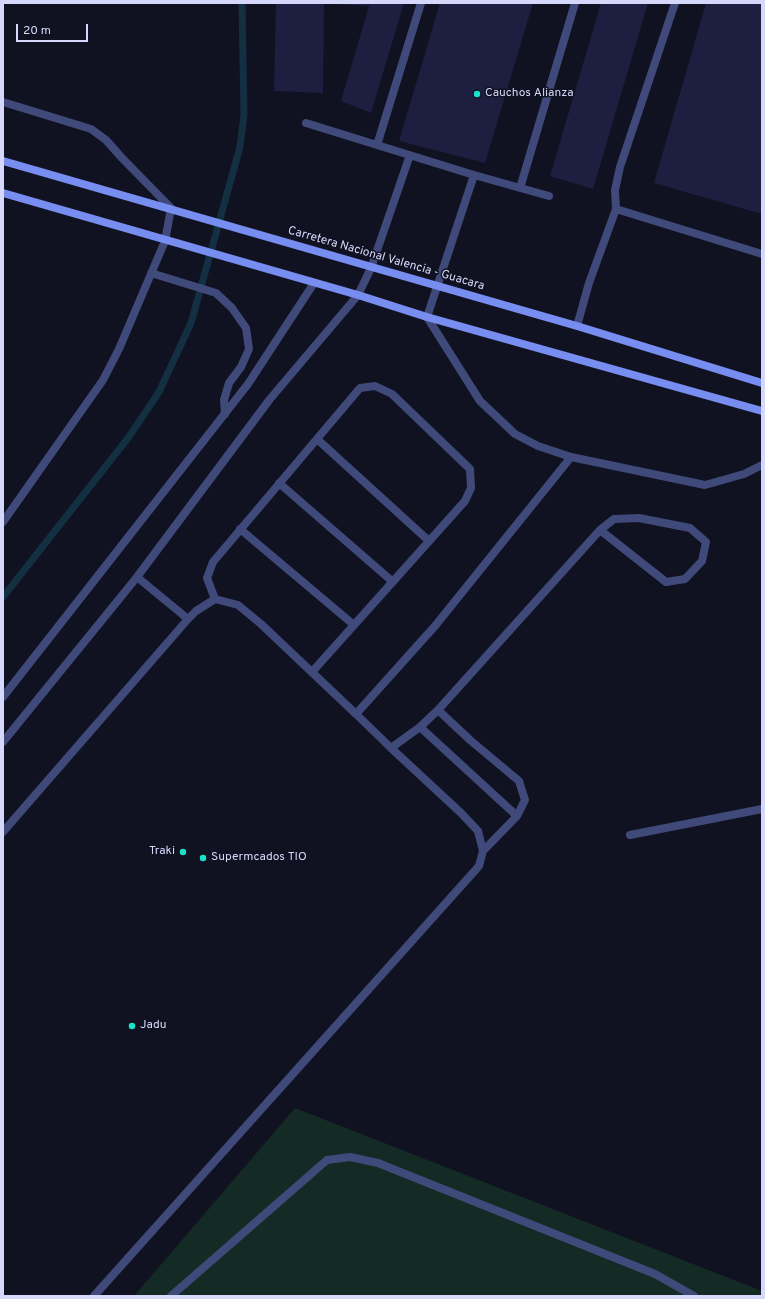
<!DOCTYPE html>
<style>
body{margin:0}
#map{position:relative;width:765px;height:1299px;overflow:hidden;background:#101121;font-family:Overpass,sans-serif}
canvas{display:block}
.frame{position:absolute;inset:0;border:4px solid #d5d8fa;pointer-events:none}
.scale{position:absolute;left:16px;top:24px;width:72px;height:18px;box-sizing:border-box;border:2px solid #d5d8fa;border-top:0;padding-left:5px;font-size:12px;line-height:14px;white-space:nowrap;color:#d5d8fa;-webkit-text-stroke:3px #101121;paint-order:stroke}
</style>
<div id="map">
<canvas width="765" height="1299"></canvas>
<div class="frame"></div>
<div class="scale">20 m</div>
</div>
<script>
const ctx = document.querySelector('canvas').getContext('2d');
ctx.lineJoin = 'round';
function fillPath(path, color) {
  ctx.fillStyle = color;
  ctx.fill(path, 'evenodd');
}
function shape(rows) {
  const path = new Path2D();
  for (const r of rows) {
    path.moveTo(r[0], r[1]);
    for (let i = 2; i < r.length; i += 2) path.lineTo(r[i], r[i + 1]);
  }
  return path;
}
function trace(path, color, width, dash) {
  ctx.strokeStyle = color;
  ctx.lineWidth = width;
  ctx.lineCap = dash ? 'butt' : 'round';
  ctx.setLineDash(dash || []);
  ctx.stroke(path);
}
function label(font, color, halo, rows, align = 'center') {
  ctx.font = font + ' Overpass,sans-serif';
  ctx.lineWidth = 3;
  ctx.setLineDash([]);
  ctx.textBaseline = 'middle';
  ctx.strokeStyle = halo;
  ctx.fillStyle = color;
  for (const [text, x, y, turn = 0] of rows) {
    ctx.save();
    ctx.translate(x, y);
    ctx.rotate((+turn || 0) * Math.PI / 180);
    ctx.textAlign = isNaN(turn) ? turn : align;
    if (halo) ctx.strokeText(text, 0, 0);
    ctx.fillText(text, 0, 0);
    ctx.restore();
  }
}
const green = shape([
 [295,1108,762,1291,762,1296,134,1296]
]);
const stream = shape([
 [3,597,128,438,145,413,159,392,191,323,240,147,244,115,242,3]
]);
const building = shape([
 [276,3,324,3,323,93,274,91],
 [332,3,404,3,371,113,341,101,369,6,332,4],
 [440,3,533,3,485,163,399,141],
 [601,3,648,3,593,189,550,176],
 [706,3,762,3,762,214,654,183]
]);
const lane = shape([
 [675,3,620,167,615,190,616,209,762,254],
 [306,123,474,175,549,196],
 [377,145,421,3],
 [474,175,427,317,480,401,515,434,538,446,571,457,705,485,744,474,762,465],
 [520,188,575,3],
 [151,273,216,293,232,308,246,328,249,349,241,367,229,383,224,400,225,414],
 [577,326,589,283,616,209],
 [317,439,429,541],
 [279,483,393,582],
 [240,529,354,625],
 [137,577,188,619],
 [215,599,207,578,213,562,360,388,375,386,392,394,470,469,471,488,465,501,312,672],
 [3,697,248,384,314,283],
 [438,710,470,740,519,781,525,800,517,816,483,851],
 [420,727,517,816],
 [3,742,137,577,270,399,358,295,371,268,410,155],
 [391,748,420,727,438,710,600,530,614,519,639,518,690,528,706,542,702,561,685,579,666,582,600,530],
 [3,832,188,619,196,611,215,599,238,605,261,624,356,714,435,626,571,457],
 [630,835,762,809],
 [94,1296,479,866,483,851,478,831,461,813,391,748,356,714],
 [171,1296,327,1160,350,1157,378,1163,655,1274,694,1296]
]);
const street = shape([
 [3,102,91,129,106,140,122,158,171,208,165,241,119,349,103,380,3,522]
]);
const secondary = shape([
 [3,161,577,326,762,383],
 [3,193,358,295,427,317,762,411]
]);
const markers = [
 [477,94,4,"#1be0cb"],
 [183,852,4,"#1be0cb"],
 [203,858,4,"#1be0cb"],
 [132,1026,4,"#1be0cb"]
];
const poiNames = [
 ["Cauchos Alianza",485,94],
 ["Traki",175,852,"right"],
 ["Supermcados TIO",211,858],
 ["Jadu",140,1026]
];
const streetNames = [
 ["Carretera Nacional Valencia - Guacara",386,259,16]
];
fillPath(green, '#142a25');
trace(stream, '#132f42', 7);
fillPath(building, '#1e1f40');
trace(lane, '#404a7a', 8);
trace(street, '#404a7a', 8);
trace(secondary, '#778def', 8);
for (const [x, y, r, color] of markers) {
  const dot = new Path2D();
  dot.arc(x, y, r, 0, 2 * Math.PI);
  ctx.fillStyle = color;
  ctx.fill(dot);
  trace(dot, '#101121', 1.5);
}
label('12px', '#d5d8fa', '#101121', poiNames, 'left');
label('12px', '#d5d8fa', '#101121', streetNames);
</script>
